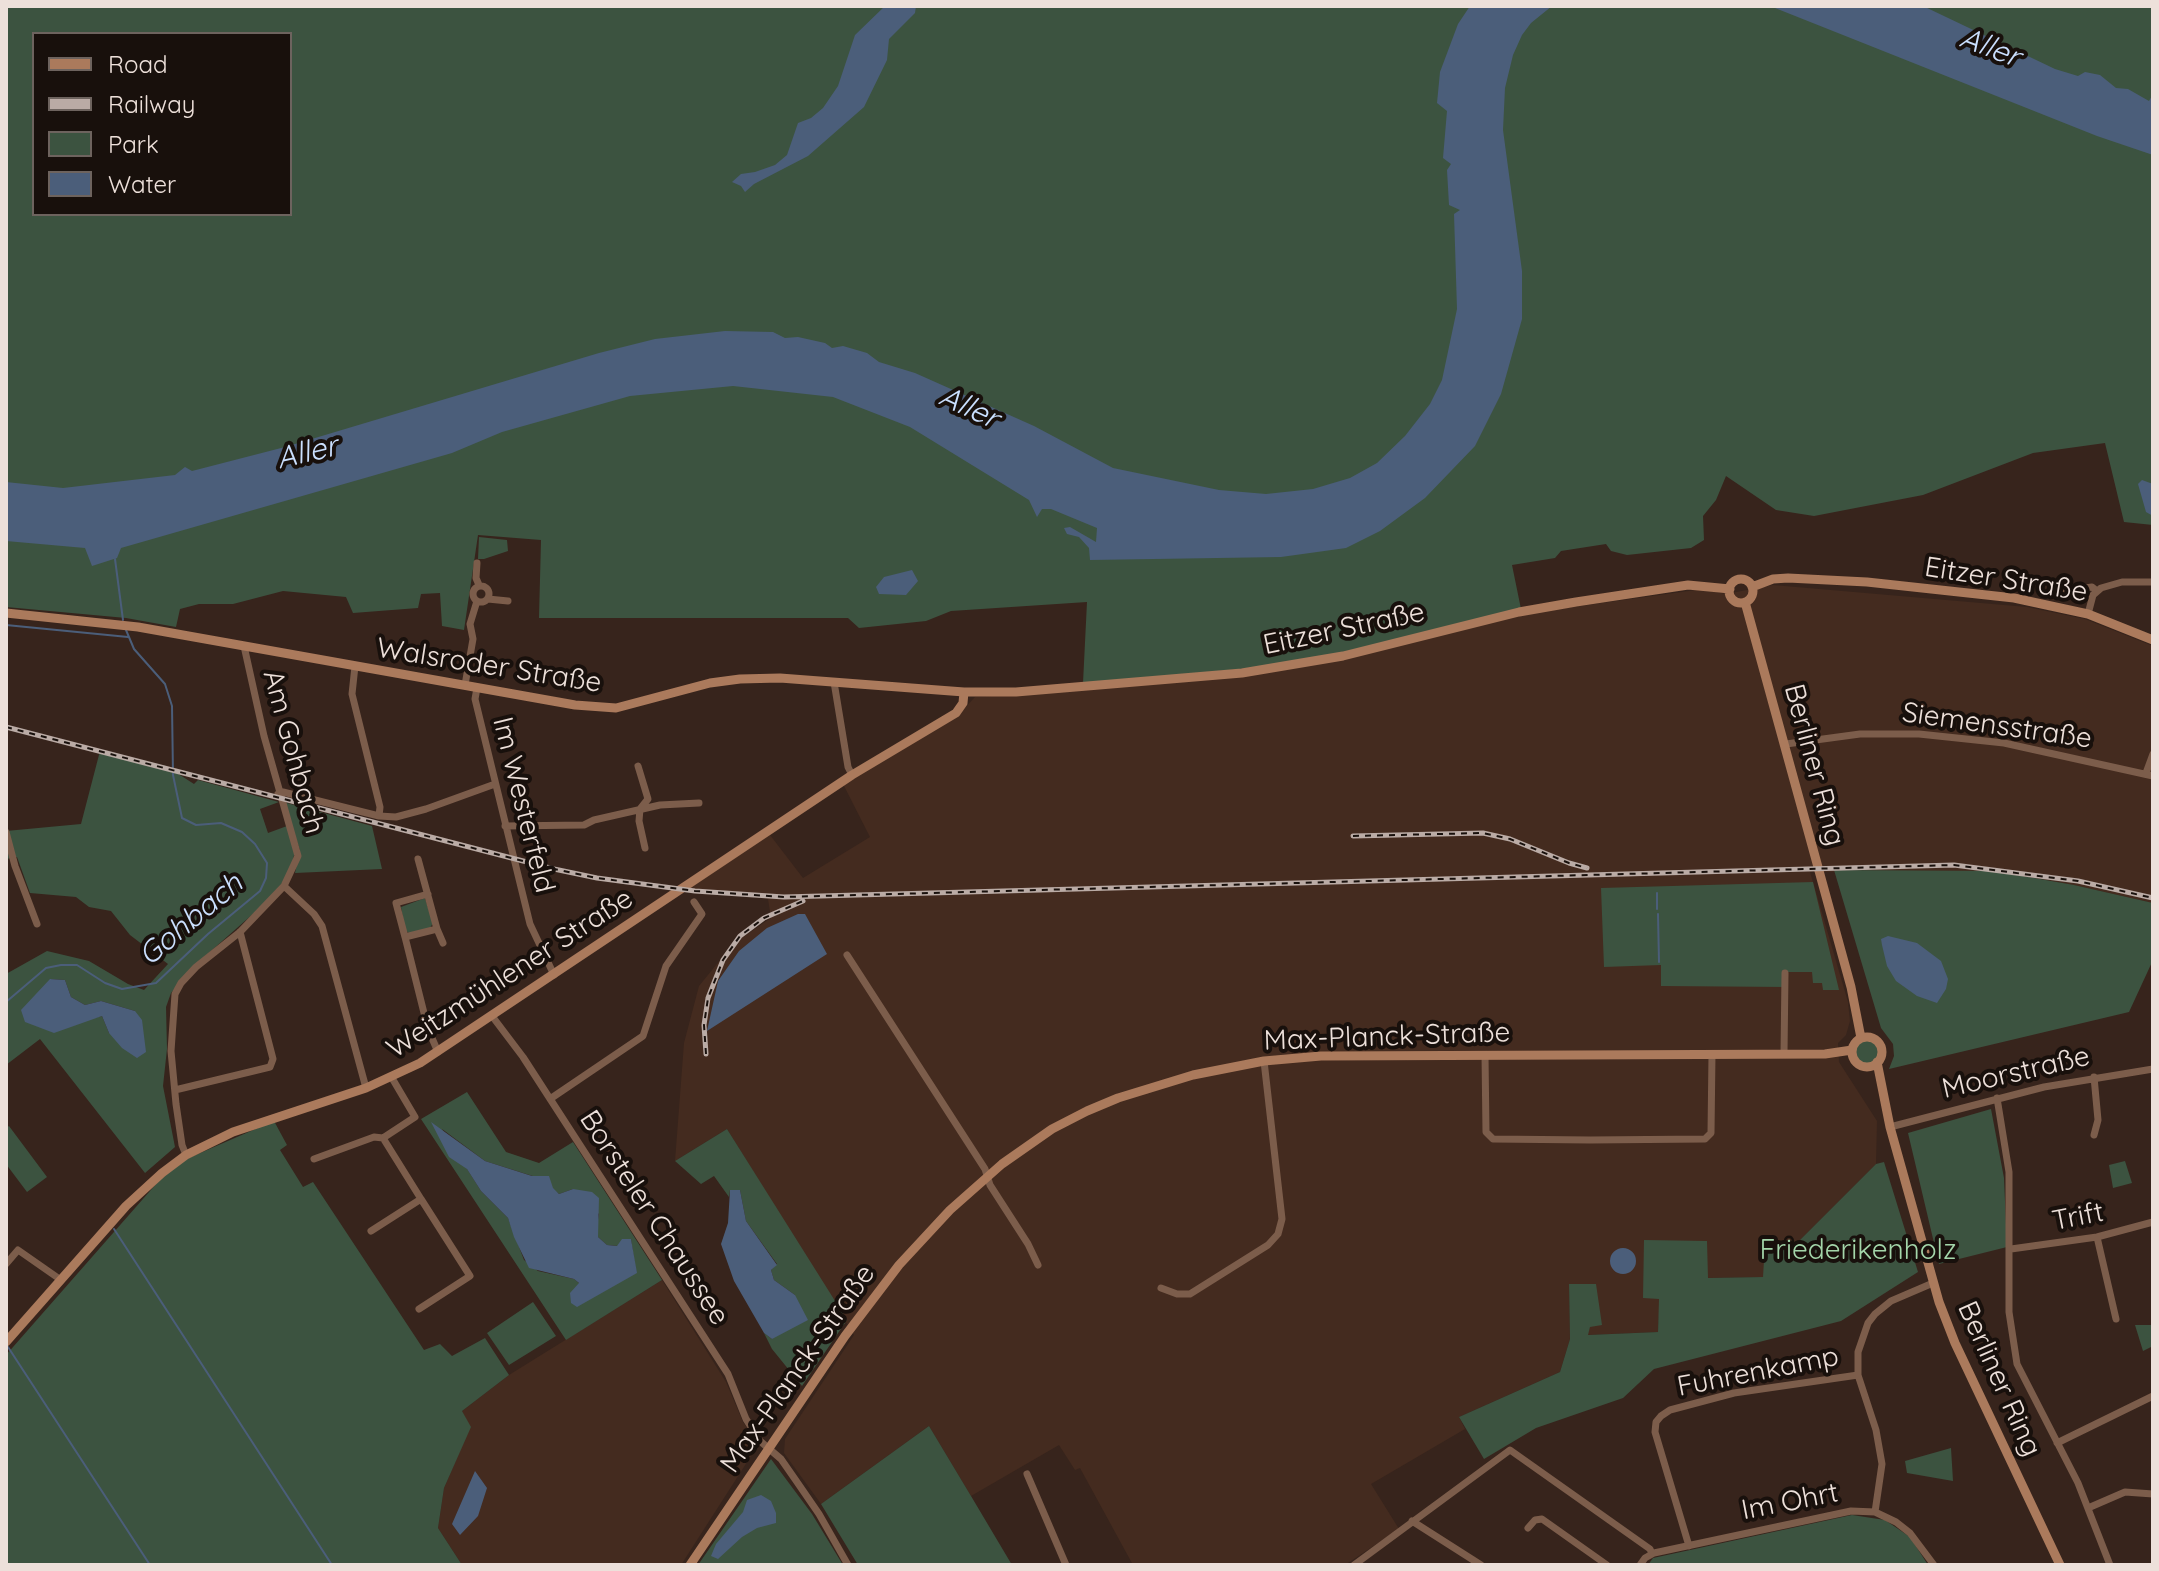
<!DOCTYPE html>
<meta charset="utf-8">
<style>
body{margin:0}
#map{position:relative;width:2159px;height:1571px;overflow:hidden;background:#37241c;font-family:Quicksand,sans-serif}
canvas{display:block}
.frame{position:absolute;inset:0;border:8px solid #ede0da;pointer-events:none}
.legend{position:absolute;left:32px;top:32px;width:260px;height:184px;box-sizing:border-box;background:#18100c;border:2px solid #6d635e;margin:0;padding:10px 14px;list-style:none;font-size:24px;color:#ede0da}
.legend li{display:flex;align-items:center;gap:16px;height:40px}
.legend b{width:40px;border:2px solid #6d635e}
</style>
<div id="map">
<canvas width="2159" height="1571"></canvas>
<div class="frame"></div>
<ul class="legend">
<li><b style="height:10px;background:#ab7a5c"></b>Road</li>
<li><b style="height:10px;background:#baaba5"></b>Railway</li>
<li><b style="height:22px;background:#3c5340"></b>Park</li>
<li><b style="height:22px;background:#4b5e7a"></b>Water</li>
</ul>
</div>
<script>
const ctx = document.querySelector('canvas').getContext('2d');
ctx.lineJoin = 'round';
function fillPath(path, color) {
  ctx.fillStyle = color;
  ctx.fill(path, 'evenodd');
}
function shape(rows) {
  const path = new Path2D();
  for (const r of rows) {
    if (r.length === 3) {
      path.moveTo(r[0] + r[2], r[1]);
      path.arc(r[0], r[1], r[2], 0, 2 * Math.PI);
      continue;
    }
    path.moveTo(r[0], r[1]);
    for (let i = 2; i < r.length; i += 2) path.lineTo(r[i], r[i + 1]);
  }
  return path;
}
function trace(path, color, width, dash) {
  ctx.strokeStyle = color;
  ctx.lineWidth = width;
  ctx.lineCap = dash ? 'butt' : 'round';
  ctx.setLineDash(dash || []);
  ctx.stroke(path);
}
function label(font, color, halo, rows, align = 'center') {
  ctx.font = font + ' Quicksand,sans-serif';
  ctx.lineWidth = 8;
  ctx.setLineDash([]);
  ctx.textBaseline = 'middle';
  ctx.strokeStyle = halo;
  ctx.fillStyle = color;
  for (const [text, x, y, turn = 0] of rows) {
    ctx.save();
    ctx.translate(x, y);
    ctx.rotate((+turn || 0) * Math.PI / 180);
    ctx.textAlign = isNaN(turn) ? turn : align;
    if (halo) ctx.strokeText(text, 0, 0);
    ctx.fillText(text, 0, 0);
    ctx.restore();
  }
}
const built = shape([
 [1773,585,2027,607,2085,619,2153,646,2153,903,2074,885,1994,871,1810,872,1848,1002,1850,1021,1846,1035,1838,1043,1839,1062,1877,1121,1876,1164,1763,1277,1707,1278,1644,1298,1660,1298,1658,1332,1587,1335,1590,1327,1569,1284,1570,1339,1560,1372,1459,1417,1465,1429,1371,1484,1399,1529,1345,1565,1133,1565,1080,1468,1075,1470,1059,1445,971,1496,929,1426,821,1504,784,1453,785,1439,854,1335,727,1129,675,1161,684,1043,699,986,734,943,771,918,768,899,688,889,770,835,803,878,870,837,842,782,962,711,975,697,1024,694,1522,614,1703,589,1726,594],
 [662,1280,726,1382,743,1422,758,1445,681,1565,462,1565,438,1528,444,1488,470,1427,462,1411,509,1375]
]);
const green = shape([
 [6,6,2153,6,2153,525,2124,522,2105,443,2033,453,1923,495,1814,516,1776,510,1726,476,1716,500,1703,516,1704,540,1691,548,1627,555,1611,551,1606,544,1561,551,1555,558,1512,565,1521,609,1342,654,1241,669,1083,683,1087,602,951,611,926,621,859,628,848,618,539,618,541,540,478,535,464,630,442,626,440,593,421,594,418,608,353,613,346,597,283,591,233,604,199,604,180,609,176,627,126,618,6,607],
 [34,34,290,34,290,214,34,214],
 [479,537,507,540,508,551,484,559,478,559],
 [100,751,166,766,194,784,198,780,279,802,260,809,268,833,287,826,295,849,291,873,263,905,194,966,171,993,166,1007,167,1049,163,1086,175,1147,145,1173,40,1039,6,1065,6,974,47,951,89,961,128,984,144,990,168,964,130,935,111,911,89,907,76,897,30,893,17,857,6,859,6,831,81,824],
 [50,979,65,980,71,997,85,1005,101,1001,135,1011,109,1033,102,1016,90,1019],
 [283,802,372,826,382,869,295,873,300,850],
 [1834,870,1994,871,2074,885,2153,903,2153,960,2129,1012,1889,1069,1894,1056,1893,1044,1881,1028],
 [1813,882,1839,990,1823,990,1822,983,1813,983,1812,972,1788,972,1788,987,1661,986,1661,965,1604,967,1601,888],
 [425,898,433,923,430,928,409,933,405,930,401,907],
 [1867,1052,13],
 [467,1092,506,1152,539,1163,573,1142,662,1280,566,1340,421,1119],
 [442,1129,485,1161,539,1178,559,1194,573,1189,599,1214,596,1231,598,1237,607,1245,618,1246,631,1239,636,1273,580,1284,574,1279,538,1271,524,1260,508,1218,481,1191],
 [1991,1109,2004,1178,2007,1247,1939,1264,1908,1133],
 [274,1121,287,1145,280,1150,303,1187,313,1182,424,1350,440,1344,452,1356,485,1338,509,1375,462,1411,471,1427,444,1488,438,1528,462,1565,6,1565,6,1355,164,1175,184,1160],
 [9,1126,47,1177,27,1192,6,1164,6,1128],
 [727,1129,847,1320,802,1386,772,1349,764,1333,772,1339,795,1295,774,1280,771,1270,777,1264,746,1221,740,1190,730,1190,729,1197,714,1176,701,1184,675,1161],
 [2125,1161,2132,1183,2113,1188,2109,1165],
 [1884,1162,1918,1272,1841,1321,1654,1369,1623,1398,1536,1428,1484,1459,1459,1417,1560,1372,1570,1339,1569,1284,1596,1284,1602,1325,1590,1327,1588,1335,1658,1332,1659,1299,1643,1298,1644,1240,1707,1241,1708,1278,1763,1277,1765,1244,1795,1245,1876,1164],
 [533,1302,556,1336,509,1365,487,1333],
 [2135,1325,2153,1325,2153,1346,2143,1351],
 [929,1426,971,1496,1012,1565,858,1565,821,1504],
 [1951,1448,1953,1481,1907,1473,1905,1461],
 [771,1459,812,1514,843,1565,698,1565],
 [1852,1515,1885,1520,1910,1537,1928,1565,1648,1565,1653,1558]
]);
const water = shape([
 [885,6,916,6,915,13,889,39,887,60,864,107,808,156,754,184,745,192,741,186,732,182,741,174,755,172,775,165,787,155,798,123,811,118,823,108,838,86,855,35],
 [1470,6,1552,6,1531,23,1522,35,1513,55,1505,88,1503,130,1522,271,1522,319,1501,394,1475,446,1425,498,1380,531,1346,548,1281,557,1090,560,1089,548,1079,537,1067,534,1064,528,1070,527,1096,542,1097,528,1051,509,1042,509,1037,517,1029,500,910,427,833,397,733,386,630,396,502,432,452,453,121,548,117,558,92,566,85,548,6,541,6,482,63,488,175,475,185,467,192,471,285,447,599,353,655,339,725,331,773,332,785,338,798,337,825,343,832,348,843,346,867,353,879,362,915,373,1034,426,1113,468,1219,490,1266,494,1313,489,1350,478,1377,463,1405,436,1430,404,1442,380,1457,309,1454,214,1460,210,1449,205,1447,170,1451,164,1443,158,1447,111,1437,103,1440,72,1458,24],
 [1770,6,1923,6,2055,69,2078,76,2085,72,2100,75,2116,88,2128,89,2149,101,2153,94,2153,155,2097,136],
 [2142,480,2153,484,2153,516,2146,512,2138,484],
 [912,570,918,581,906,595,879,594,876,587,884,577],
 [798,914,805,914,827,954,707,1031,718,981,739,951,767,928],
 [1888,936,1917,943,1941,961,1948,979,1946,989,1937,1003,1917,996,1896,981,1887,966,1882,945,1881,939],
 [50,979,65,980,71,997,85,1005,101,1001,135,1011,142,1020,146,1052,137,1058,122,1048,109,1033,102,1016,54,1033,25,1022,21,1010],
 [431,1122,485,1161,532,1176,549,1176,553,1188,559,1194,573,1189,592,1192,599,1198,598,1237,607,1245,617,1246,622,1239,631,1239,637,1273,577,1307,571,1303,570,1293,579,1283,574,1279,529,1268,514,1237,508,1218,481,1191,467,1169,449,1157],
 [730,1190,740,1190,746,1221,777,1265,771,1270,774,1280,795,1295,808,1320,772,1339,764,1333,734,1281,721,1244,728,1223],
 [1623,1261,13],
 [475,1471,487,1488,478,1516,460,1535,452,1524],
 [761,1495,771,1501,776,1513,776,1523,757,1528,742,1537,718,1559,711,1556,716,1544,743,1512,747,1500]
]);
const stream = shape([
 [115,559,123,620],
 [6,625,128,637],
 [1657,893,1657,909],
 [1658,914,1659,962],
 [6,1002,46,968,61,965,77,965,105,983,122,989,156,983,208,934,260,891,266,878,267,863,255,844,242,832,221,823,196,825,182,818,173,775,172,706,165,684,134,649,126,630],
 [114,1229,332,1565],
 [6,1349,8,1347,150,1565]
]);
const street = shape([
 [477,563,476,578,479,585],
 [481,594,8],
 [2057,592,2092,587,2097,591],
 [488,599,508,601],
 [2088,614,2093,595,2101,588,2122,582,2153,582],
 [355,666,352,694,380,807,379,816],
 [834,682,848,767,852,775],
 [465,685,473,639,470,624,477,601],
 [477,688,475,699,530,924,554,975],
 [1786,744,1860,734,1919,734,2004,743,2153,776],
 [638,766,648,799,640,809,639,821,645,848],
 [2146,773,2153,754],
 [278,794,283,792,379,816,396,817,426,809,495,784],
 [505,826,584,825,594,820,660,805,699,803],
 [6,832,15,866,37,924],
 [418,859,437,929,405,937,428,1029,438,1052],
 [284,886,314,914,322,926,366,1088],
 [437,929,443,943],
 [405,937,396,903,428,894],
 [847,955,985,1169,990,1185,1028,1244,1038,1265],
 [492,1016,523,1057,728,1374,746,1419,760,1441,781,1459,797,1482,819,1514,848,1565],
 [1784,1054,1785,973],
 [1485,1055,1486,1132,1493,1139,1590,1140,1705,1139,1711,1133,1712,1054],
 [2094,1077,2098,1120,2094,1135],
 [175,1090,270,1067,273,1059,240,932],
 [1997,1098,2009,1172,2009,1312,2017,1364,2078,1483,2110,1565],
 [550,1099,643,1036,666,966,702,914,694,902],
 [1890,1127,2044,1087,2153,1069],
 [186,1155,182,1145,176,1104,171,1051,175,994,181,983,196,967,240,932,284,886,298,856,264,736,244,646],
 [314,1159,374,1137,383,1138,415,1117,392,1078],
 [371,1231,421,1199,383,1138],
 [2097,1237,2116,1319],
 [2011,1249,2097,1237,2153,1222],
 [6,1264,18,1250,61,1280],
 [1161,1288,1177,1294,1190,1294,1268,1245,1278,1234,1282,1219,1264,1061],
 [419,1309,470,1276,421,1199],
 [2057,1443,2153,1396],
 [1027,1474,1066,1565],
 [2088,1508,2125,1492,2153,1494],
 [1875,1512,1882,1464,1876,1430,1858,1375,1858,1352,1868,1323,1875,1314,1891,1301,1933,1283],
 [1412,1521,1481,1565],
 [1528,1528,1535,1520,1542,1519,1607,1565],
 [1689,1546,1655,1432,1656,1422,1661,1416,1670,1410,1734,1393,1858,1375],
 [1354,1565,1510,1450,1650,1549,1652,1554],
 [1640,1565,1645,1558,1654,1553,1851,1511,1875,1512,1896,1522,1910,1533,1934,1565]
]);
const secondary = shape([
 [1741,591,12],
 [1752,587,1773,579,1788,578,1867,582,2014,598,2088,614,2153,640],
 [1745,602,1851,987,1861,1038],
 [6,613,138,627,575,705,616,708,710,683,740,679,780,678,964,692,1016,692,1242,673,1343,656,1519,612,1576,602,1688,585,1730,589],
 [1867,1052,15],
 [1877,1062,1890,1127,1939,1302,1955,1343,2060,1565],
 [6,1342,126,1206,162,1173,186,1155,233,1132,366,1088,420,1063,852,775,956,713,963,703,964,692],
 [690,1565,845,1336,899,1265,950,1210,1002,1164,1052,1129,1087,1111,1118,1098,1193,1075,1264,1061,1321,1056,1825,1054,1852,1050]
]);
const rail = shape([
 [6,727,554,869,597,878,695,891,784,897,1954,865,2078,881,2153,898],
 [1353,836,1483,833,1510,839,1569,863,1587,868],
 [706,1054,704,1025,708,998,723,960,740,936,764,918,803,901]
]);
const streetNames = [
 ["Eitzer Straße",2006,580,9],
 ["Eitzer Straße",1344,629,-12],
 ["Walsroder Straße",489,666,9],
 ["Siemensstraße",1997,726,8],
 ["Am Gohbach",293,752,75],
 ["Berliner Ring",1814,765,75],
 ["Im Westerfeld",523,805,76],
 ["Weitzmühlener Straße",510,974,-33],
 ["Max-Planck-Straße",1387,1037,-2],
 ["Moorstraße",2016,1073,-13],
 ["Trift",2078,1217,-11],
 ["Borsteler Chaussee",654,1218,57],
 ["Max-Planck-Straße",798,1369,-55],
 ["Fuhrenkamp",1758,1372,-11],
 ["Berliner Ring",1999,1379,66],
 ["Im Ohrt",1790,1502,-11]
];
const parkNames = [
 ["Friederikenholz",1858,1251]
];
const waterNames = [
 ["Aller",1990,48,21],
 ["Aller",969,408,25],
 ["Aller",307,453,-13],
 ["Gohbach",191,920,-40]
];
fillPath(built, '#442b1f');
fillPath(green, '#3c5340');
fillPath(water, '#4b5e7a');
trace(stream, '#4b5e7a', 2);
trace(street, '#7c5d4b', 7);
trace(secondary, '#ab7a5c', 9);
trace(rail, '#baaba5', 5);
trace(rail, '#18100c', 2, [6]);
label('28px', '#ede0da', '#18100c', streetNames);
label('28px', '#a4d6aa', '#18100c', parkNames);
label('italic 30px', '#cbe0ff', '#18100c', waterNames);
</script>
